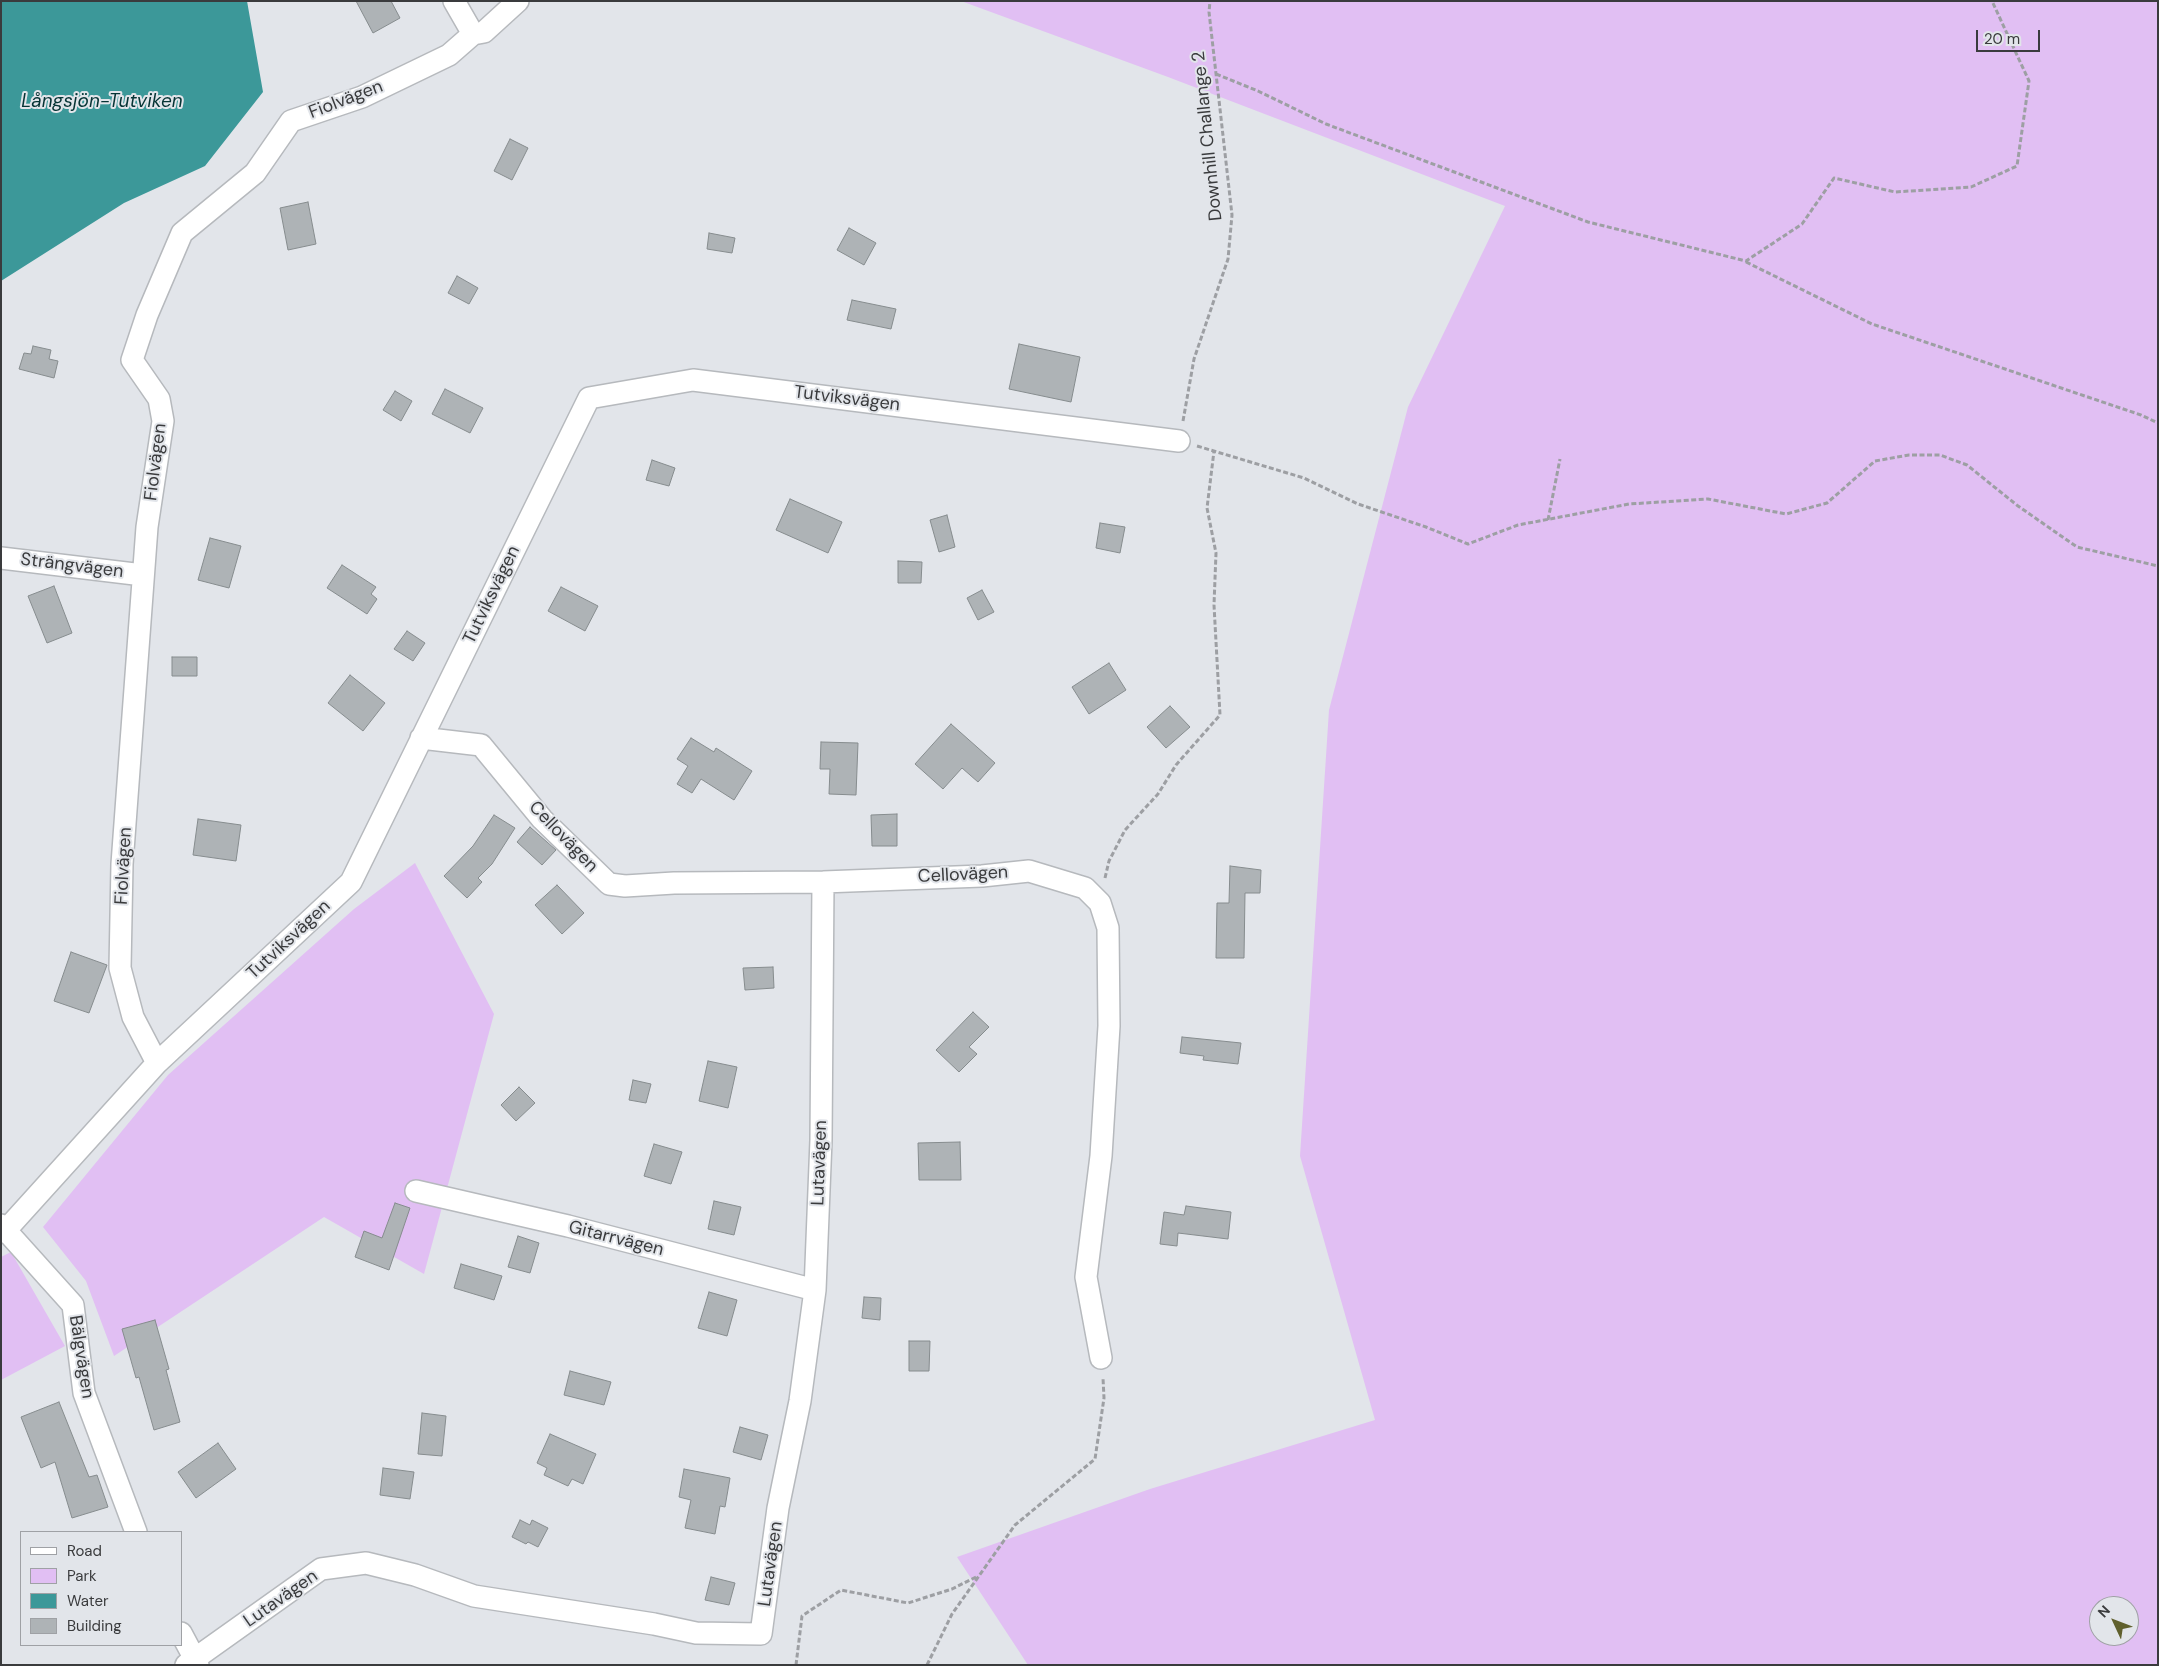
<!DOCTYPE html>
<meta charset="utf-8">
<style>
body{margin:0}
#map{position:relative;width:2159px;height:1666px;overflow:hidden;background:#e2e5ea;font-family:"DM Sans",sans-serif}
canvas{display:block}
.frame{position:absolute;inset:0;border:2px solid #3a3b3d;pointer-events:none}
.legend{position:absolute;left:20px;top:1531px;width:162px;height:115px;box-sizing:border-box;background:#e2e5ea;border:1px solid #9fa1a5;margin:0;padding:6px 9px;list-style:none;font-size:15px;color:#3a3b3d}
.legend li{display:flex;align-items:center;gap:10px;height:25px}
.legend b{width:25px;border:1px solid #9fa1a5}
.north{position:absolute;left:2089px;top:1596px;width:50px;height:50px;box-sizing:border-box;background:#e2e5ea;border:1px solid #9fa1a5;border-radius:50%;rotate:313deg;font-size:14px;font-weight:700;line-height:20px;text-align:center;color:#3a3b3d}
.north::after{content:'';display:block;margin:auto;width:18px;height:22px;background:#60602d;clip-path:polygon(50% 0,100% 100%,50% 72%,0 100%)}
.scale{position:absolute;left:1976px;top:30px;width:64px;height:22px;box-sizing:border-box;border:2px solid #3a3b3d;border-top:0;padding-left:6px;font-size:15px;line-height:18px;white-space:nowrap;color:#3a3b3d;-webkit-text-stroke:4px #e2e5ea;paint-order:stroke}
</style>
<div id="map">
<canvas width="2159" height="1666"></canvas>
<div class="frame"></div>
<ul class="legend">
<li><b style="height:6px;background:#fff"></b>Road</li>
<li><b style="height:14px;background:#e1bff3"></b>Park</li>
<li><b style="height:14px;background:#3c9899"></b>Water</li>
<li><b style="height:14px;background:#aeb3b6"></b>Building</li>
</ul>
<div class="north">N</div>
<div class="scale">20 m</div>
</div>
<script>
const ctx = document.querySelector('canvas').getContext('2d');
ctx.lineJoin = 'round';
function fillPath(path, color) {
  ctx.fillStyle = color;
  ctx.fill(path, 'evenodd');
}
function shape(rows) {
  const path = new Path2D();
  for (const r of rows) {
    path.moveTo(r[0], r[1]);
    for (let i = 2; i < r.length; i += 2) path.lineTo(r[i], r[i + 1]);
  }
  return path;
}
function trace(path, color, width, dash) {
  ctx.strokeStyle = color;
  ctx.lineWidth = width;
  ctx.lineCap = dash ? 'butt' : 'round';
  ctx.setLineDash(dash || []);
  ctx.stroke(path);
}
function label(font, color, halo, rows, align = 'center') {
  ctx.font = font + ' "DM Sans",sans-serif';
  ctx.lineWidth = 4;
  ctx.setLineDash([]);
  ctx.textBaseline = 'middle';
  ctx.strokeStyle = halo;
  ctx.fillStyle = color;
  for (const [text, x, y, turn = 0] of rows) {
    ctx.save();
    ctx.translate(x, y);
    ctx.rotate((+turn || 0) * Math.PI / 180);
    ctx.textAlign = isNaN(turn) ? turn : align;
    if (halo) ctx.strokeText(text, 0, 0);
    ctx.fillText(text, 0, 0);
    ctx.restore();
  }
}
const green = shape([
 [961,1,2158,1,2158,1665,1028,1665,957,1557,1150,1489,1375,1420,1300,1156,1329,710,1408,407,1505,206,1168,77],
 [2099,1606,2129,1606,2129,1636,2099,1636],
 [415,863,494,1014,424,1274,324,1217,114,1356,86,1281,43,1227,168,1075,354,909],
 [11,1252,65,1346,1,1380,1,1257]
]);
const water = shape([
 [1,1,247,1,263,92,205,166,124,203,1,281]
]);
const building = shape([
 [356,1,391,1,400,18,373,33,356,1],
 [510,139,528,148,512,180,494,171,510,139],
 [308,202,316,244,288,250,280,208,308,202],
 [849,228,876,243,864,265,837,250,849,228],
 [709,233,735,238,732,253,707,249,709,233],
 [457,276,478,288,469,304,448,293,457,276],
 [852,300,896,309,891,329,847,320,852,300],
 [1019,344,1080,357,1071,402,1009,389,1019,344],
 [33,346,51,350,49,359,58,361,54,378,19,369,24,353,31,354,33,346],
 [445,389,483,408,470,433,432,414,445,389],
 [395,391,412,401,401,421,383,410,395,391],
 [652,460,675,468,669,486,646,480,652,460],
 [790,499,842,522,828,553,776,530,790,499],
 [947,515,955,547,939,552,930,520,947,515],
 [1100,523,1125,527,1120,553,1096,548,1100,523],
 [210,538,241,546,229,588,198,580,210,538],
 [898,561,922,562,921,583,898,583,898,561],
 [342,565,376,587,371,594,377,599,367,614,327,588,342,565],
 [54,586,72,633,47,643,28,596,54,586],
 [561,587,598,606,585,631,548,611,561,587],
 [982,590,994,612,978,620,967,598,982,590],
 [407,631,425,643,413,661,394,649,407,631],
 [172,657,197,657,197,676,172,676,172,657],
 [1109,663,1126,690,1089,714,1072,687,1109,663],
 [350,675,385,703,363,731,328,703,350,675],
 [1170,706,1190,727,1166,748,1147,727,1170,706],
 [951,724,995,763,978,782,962,768,943,789,915,764,951,724],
 [691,738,714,752,716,748,752,771,734,800,701,779,692,793,677,784,688,766,677,759,691,738],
 [821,742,858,743,856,795,829,794,830,769,820,769,821,742],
 [897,814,897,846,872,846,871,815,897,814],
 [494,815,515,828,492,864,478,878,482,882,467,898,444,876,473,846,494,815],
 [198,819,241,825,236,861,193,855,198,819],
 [530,827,556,850,542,865,517,842,530,827],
 [1230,866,1261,870,1260,893,1245,893,1244,958,1216,958,1217,903,1229,903,1230,866],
 [557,885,584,913,562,934,535,905,557,885],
 [71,952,107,965,89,1013,54,1001,71,952],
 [773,967,774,988,745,990,743,968,773,967],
 [973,1012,989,1027,969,1047,977,1054,959,1072,936,1050,973,1012],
 [1182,1037,1241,1043,1238,1064,1203,1060,1204,1056,1180,1053,1182,1037],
 [708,1061,737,1067,728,1108,699,1101,708,1061],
 [633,1080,651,1084,646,1103,629,1100,633,1080],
 [519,1087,535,1103,516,1121,501,1105,519,1087],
 [960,1142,961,1180,919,1180,918,1143,960,1142],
 [654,1144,682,1152,671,1184,644,1176,654,1144],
 [714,1201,741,1207,734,1235,708,1229,714,1201],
 [395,1203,410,1208,389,1270,355,1257,364,1231,382,1238,395,1203],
 [1186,1206,1231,1212,1228,1239,1178,1233,1177,1246,1160,1244,1164,1212,1184,1215,1186,1206],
 [518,1236,539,1243,530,1273,508,1267,518,1236],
 [461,1264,502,1276,494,1300,454,1288,461,1264],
 [709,1292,737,1300,727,1336,698,1328,709,1292],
 [864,1297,881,1298,880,1320,862,1318,864,1297],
 [155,1320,169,1369,166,1370,180,1422,154,1430,139,1377,136,1378,122,1329,155,1320],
 [909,1341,930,1341,929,1371,909,1371,909,1341],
 [570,1371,611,1382,604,1405,564,1395,570,1371],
 [59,1402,89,1477,97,1475,108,1507,72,1518,55,1462,41,1468,21,1417,59,1402],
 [422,1413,446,1416,442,1456,418,1454,422,1413],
 [740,1427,768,1435,761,1460,733,1452,740,1427],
 [550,1434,596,1454,583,1484,572,1479,568,1486,544,1475,547,1468,537,1463,550,1434],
 [218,1443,236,1469,196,1498,178,1472,218,1443],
 [383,1468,414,1472,410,1499,380,1495,383,1468],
 [684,1469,730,1478,725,1507,720,1506,715,1534,685,1528,691,1500,679,1497,684,1469],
 [520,1520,530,1525,532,1520,548,1528,538,1547,528,1542,526,1544,512,1537,520,1520],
 [711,1577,735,1583,729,1605,705,1600,711,1577]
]);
const path = shape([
 [1216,74,1258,91,1326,124,1588,222,1746,261,1802,224,1834,178,1895,192,1971,187,2017,166,2029,81,1992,1],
 [1746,262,1872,324,2141,415,2158,423],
 [1183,421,1194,359,1228,259,1232,215,1209,12,1210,1],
 [1197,446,1304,478,1358,504,1426,527,1468,544,1518,525,1629,504,1708,499,1786,514,1827,503,1875,461,1909,455,1940,455,1967,465,2018,506,2077,547,2158,566],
 [1548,520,1560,459],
 [1105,878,1109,861,1125,830,1158,794,1176,765,1220,715,1214,605,1216,553,1207,508,1214,451],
 [796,1665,802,1616,841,1590,908,1603,952,1589,978,1576],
 [927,1665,952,1614,1015,1525,1095,1459,1104,1398,1103,1378]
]);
const street = shape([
 [454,1,473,34],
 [1,558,143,575],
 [421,738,481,745,542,819,609,884,625,886,674,883,823,882,982,876,1029,871,1085,888,1100,903,1108,928,1109,1026,1101,1156,1086,1277,1101,1358],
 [157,1063,133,1017,120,968,122,864,147,527,163,421,159,399,132,360,147,315,182,233,255,173,291,121,362,97,449,55,473,34,484,32,518,1],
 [416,1191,568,1226,815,1290],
 [1,1225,73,1305,84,1393,136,1532],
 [1,1232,6,1230,157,1063,351,882,589,398,693,380,1179,441],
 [181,1633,198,1665],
 [186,1665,321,1569,366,1563,415,1575,474,1596,654,1624,696,1633,761,1634,778,1508,800,1401,815,1290,821,1140,823,882]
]);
const streetNames = [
 ["Fiolvägen",346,100,-21],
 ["Downhill Challange 2",1208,136,-96],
 ["Tutviksvägen",847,399,7],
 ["Fiolvägen",156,462,-83],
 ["Strängvägen",72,566,7],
 ["Tutviksvägen",492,595,-64],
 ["Cellovägen",563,837,46],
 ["Fiolvägen",124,866,-87],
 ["Cellovägen",963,875,-3],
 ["Tutviksvägen",289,940,-43],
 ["Lutavägen",820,1163,-88],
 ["Gitarrvägen",616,1239,14],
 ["Bälgvägen",81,1357,81],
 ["Lutavägen",771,1564,-82],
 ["Lutavägen",281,1599,-35]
];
const waterNames = [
 ["Långsjön-Tutviken",102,102]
];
fillPath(green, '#e1bff3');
fillPath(water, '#3c9899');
fillPath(building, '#aeb3b6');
trace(building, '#868c8e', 1);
trace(street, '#b6b9bd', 24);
trace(path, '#9d9fa3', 3, [5, 2.5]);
trace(street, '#fff', 21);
label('18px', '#3a3b3d', '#e2e5ea', streetNames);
label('italic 19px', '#063435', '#e2e5ea', waterNames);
</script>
